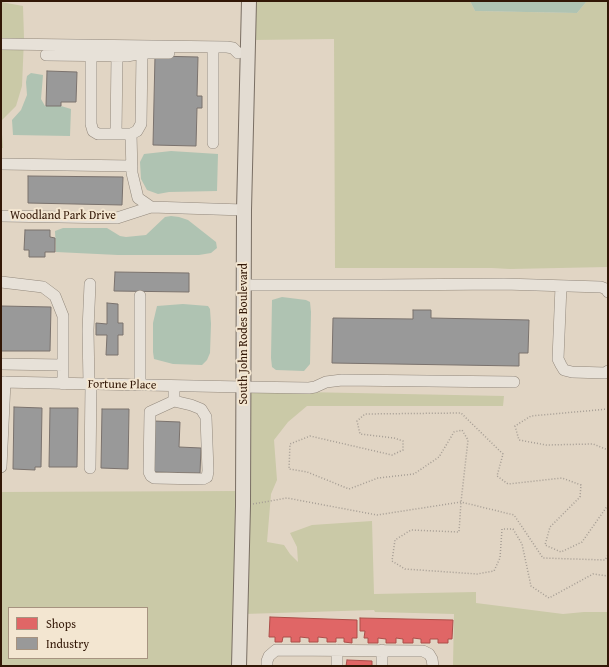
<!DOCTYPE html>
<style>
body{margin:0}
#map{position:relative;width:609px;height:667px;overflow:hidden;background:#e1d5c4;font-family:"Gentium Book Plus",serif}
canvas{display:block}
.frame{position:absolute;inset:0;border:2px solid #321706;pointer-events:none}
.legend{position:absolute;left:8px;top:607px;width:140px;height:52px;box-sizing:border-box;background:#f3e6d1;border:1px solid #a69380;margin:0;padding:5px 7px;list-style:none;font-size:12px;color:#321706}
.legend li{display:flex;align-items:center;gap:8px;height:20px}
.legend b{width:20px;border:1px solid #a69380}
</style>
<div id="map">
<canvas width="609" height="667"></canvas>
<div class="frame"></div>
<ul class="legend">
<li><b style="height:11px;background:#e06666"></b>Shops</li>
<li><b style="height:11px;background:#999"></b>Industry</li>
</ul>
</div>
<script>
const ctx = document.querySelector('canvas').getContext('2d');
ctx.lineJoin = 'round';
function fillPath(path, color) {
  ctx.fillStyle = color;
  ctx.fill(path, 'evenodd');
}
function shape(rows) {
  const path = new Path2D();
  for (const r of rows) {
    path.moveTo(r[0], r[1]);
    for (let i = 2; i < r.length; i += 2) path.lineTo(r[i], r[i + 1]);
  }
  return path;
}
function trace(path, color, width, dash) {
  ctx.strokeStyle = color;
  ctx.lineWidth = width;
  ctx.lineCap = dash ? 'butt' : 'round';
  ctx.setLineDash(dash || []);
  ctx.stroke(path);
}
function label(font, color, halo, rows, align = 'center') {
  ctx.font = font + ' "Gentium Book Plus",serif';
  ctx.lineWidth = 4;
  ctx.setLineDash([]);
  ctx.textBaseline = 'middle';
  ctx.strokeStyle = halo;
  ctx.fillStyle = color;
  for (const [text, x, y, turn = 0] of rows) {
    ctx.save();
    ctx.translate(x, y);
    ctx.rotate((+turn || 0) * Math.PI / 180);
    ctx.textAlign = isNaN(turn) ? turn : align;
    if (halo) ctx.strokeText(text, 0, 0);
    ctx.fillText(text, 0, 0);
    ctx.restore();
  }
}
const green = shape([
 [253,1,470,1,475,11,577,13,587,1,608,1,608,267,510,269,492,268,335,268,334,39,252,40],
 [1,2,23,6,24,38,22,86,16,106,1,121,3,148,1,148],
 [253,391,504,396,503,406,307,406,288,422,274,440,277,480,271,494,267,542,284,545,290,554,298,562,297,547,290,533,312,525,372,521,374,594,476,592,476,603,563,614,584,612,608,612,608,666,453,666,454,614,375,612,374,610,244,614,247,399],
 [238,491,235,666,1,666,1,492],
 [9,608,147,608,147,658,9,658]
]);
const water = shape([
 [470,1,587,1,577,13,475,11],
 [31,73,43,75,41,99,45,106,61,106,71,109,70,136,13,135,12,120,21,110,27,95,26,82,27,76],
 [171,151,218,154,217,191,169,192,158,194,147,190,141,179,140,162,144,154],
 [171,216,179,217,188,220,216,242,217,248,211,253,199,255,118,255,56,252,55,231,63,228,107,228,120,236,126,237,146,235,165,217],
 [282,297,306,300,310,302,311,312,310,364,304,371,276,370,272,367,271,358,272,300],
 [183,304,208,306,210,309,211,324,210,353,207,360,202,365,173,364,154,359,153,352,153,323,157,306]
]);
const shops = shape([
 [270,617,357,620,357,638,352,638,352,643,344,642,344,638,336,638,336,642,327,642,327,638,318,637,318,642,309,642,309,638,300,637,300,642,291,642,291,637,283,637,282,642,275,642,275,637,269,637,270,617],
 [360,618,453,620,452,639,448,639,448,643,438,643,438,639,430,639,430,643,421,643,421,639,413,638,413,643,403,643,403,639,396,638,396,643,386,643,386,639,378,638,378,643,368,643,368,638,364,638,365,631,360,631,360,618],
 [347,660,372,661,372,666,346,666,347,660]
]);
const industry = shape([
 [155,56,198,57,197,96,202,96,202,108,197,108,196,146,153,145,155,56],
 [47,71,77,72,76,102,61,102,61,106,46,106,47,71],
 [28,176,123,177,122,205,28,203,28,176],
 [25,230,50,230,50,237,55,238,55,252,45,252,45,257,29,257,29,250,24,250,25,230],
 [115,272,189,273,189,292,114,291,115,272],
 [107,303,118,304,118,323,123,323,123,335,118,335,118,355,106,355,107,335,96,335,96,323,107,324,107,303],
 [1,306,51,307,50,351,1,351,1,306],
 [413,310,431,310,431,318,529,320,528,353,519,353,519,366,332,363,333,318,413,319,413,310],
 [14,407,42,408,41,467,35,467,35,470,13,469,14,407],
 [50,408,78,408,77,467,49,467,50,408],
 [102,409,129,409,128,469,101,468,102,409],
 [154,421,180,422,179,447,201,448,200,473,153,472,154,421]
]);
const path = shape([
 [608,409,531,416,515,426,519,440,546,445,593,444,608,450],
 [253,504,287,498,377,515,461,502,514,515,543,558,605,560,608,555],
 [608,505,582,542,561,552,545,545,550,527,580,497,581,485,562,478,508,484,497,476,503,454,461,413,365,414,357,421,360,434,394,438,403,441,403,450,392,455,310,436,290,444,289,469,307,472,349,489,378,478,414,474,439,457,454,432,462,430,468,440,461,502,459,532,411,530,395,540,392,561,405,569,477,574,494,571,500,558,502,529,513,529,522,544,531,586,549,598,593,574,608,576]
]);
const minor = shape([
 [1,44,227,47,233,48,238,53],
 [46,55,127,56,142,53,169,53],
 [91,56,91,124,93,131,98,134,131,134,137,131,141,124,142,53],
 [116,134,117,56],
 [131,134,132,173,138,198,151,207],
 [213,143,213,53],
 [1,164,132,166],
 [1,216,117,218,151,207,244,210],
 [1,282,43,287,55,296,63,316,63,365],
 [244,285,379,285,504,284,601,287,606,289,608,292],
 [561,286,558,359,561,365,564,370,572,372,605,373,608,371],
 [1,364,63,365,63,384],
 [1,382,243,387,309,388,315,387,326,382,342,380,514,382],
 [89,384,88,330,90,284],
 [140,385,140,296],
 [174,386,174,401,150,412,149,472,151,476,154,478,203,479,207,477,208,471,206,417,201,409,191,405,174,401],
 [1,467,5,382],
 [90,468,91,384],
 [337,650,337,666],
 [382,650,382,666],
 [267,666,267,661,269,656,276,650,423,651,429,654,432,659,433,666]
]);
const major = shape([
 [239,666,243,506,244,210,249,1]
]);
const streetNames = [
 ["Woodland Park Drive",63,216],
 ["South John Rodes Boulevard",244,334,-90],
 ["Fortune Place",122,385,1]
];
fillPath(green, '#cac9a7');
fillPath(water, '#afc3b2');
fillPath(shops, '#e06666');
trace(shops, '#ac4e49', 1);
fillPath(industry, '#999');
trace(industry, '#7a726d', 1);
trace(minor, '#92887c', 12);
trace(major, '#796e63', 16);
trace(path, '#a59d94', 1.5, [1, 2]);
trace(minor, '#e7e1d8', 11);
trace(major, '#e3dcd2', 14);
label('12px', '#321706', '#f3e6d1', streetNames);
</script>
